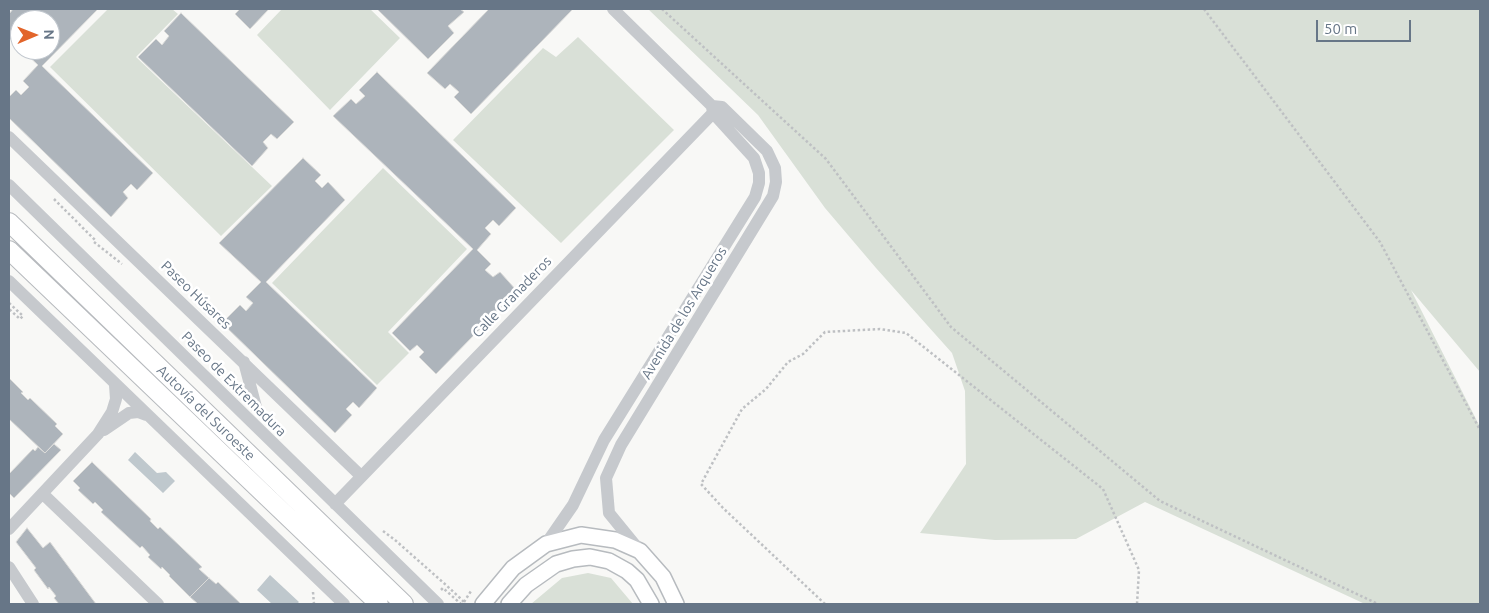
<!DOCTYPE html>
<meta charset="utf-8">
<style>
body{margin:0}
#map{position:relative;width:1489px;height:613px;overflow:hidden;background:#f8f8f6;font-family:Ubuntu,sans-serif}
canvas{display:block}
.frame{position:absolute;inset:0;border:10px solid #677687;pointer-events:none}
.north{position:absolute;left:10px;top:10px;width:50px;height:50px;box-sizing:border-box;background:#fff;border:1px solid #c2c8cf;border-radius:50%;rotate:89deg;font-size:14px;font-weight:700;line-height:20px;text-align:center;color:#677687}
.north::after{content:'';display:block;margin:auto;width:18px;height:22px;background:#e2652b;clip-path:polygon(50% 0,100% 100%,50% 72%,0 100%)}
.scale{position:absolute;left:1316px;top:20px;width:95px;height:22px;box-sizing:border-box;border:2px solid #677687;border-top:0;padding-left:6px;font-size:15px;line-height:18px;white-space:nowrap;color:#677687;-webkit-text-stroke:4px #fff;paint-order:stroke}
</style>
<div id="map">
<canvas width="1489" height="613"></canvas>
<div class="frame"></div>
<div class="north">N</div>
<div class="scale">50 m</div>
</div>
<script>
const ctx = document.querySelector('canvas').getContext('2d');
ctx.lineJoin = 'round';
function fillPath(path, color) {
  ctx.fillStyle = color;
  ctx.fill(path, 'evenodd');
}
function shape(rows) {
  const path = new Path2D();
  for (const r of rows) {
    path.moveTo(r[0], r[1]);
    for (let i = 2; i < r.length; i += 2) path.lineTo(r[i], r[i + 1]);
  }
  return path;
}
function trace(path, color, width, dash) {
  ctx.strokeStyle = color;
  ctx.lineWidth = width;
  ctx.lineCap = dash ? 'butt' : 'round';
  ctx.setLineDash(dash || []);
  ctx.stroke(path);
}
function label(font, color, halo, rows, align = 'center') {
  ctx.font = font + ' Ubuntu,sans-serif';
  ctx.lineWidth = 5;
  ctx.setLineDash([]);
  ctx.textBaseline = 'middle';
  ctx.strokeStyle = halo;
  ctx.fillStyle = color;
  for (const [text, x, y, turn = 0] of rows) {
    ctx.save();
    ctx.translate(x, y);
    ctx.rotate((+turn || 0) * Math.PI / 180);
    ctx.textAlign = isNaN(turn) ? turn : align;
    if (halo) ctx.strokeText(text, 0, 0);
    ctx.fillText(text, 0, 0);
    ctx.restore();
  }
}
const green = shape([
 [108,9,172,9,178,14,136,57,272,186,221,236,50,67],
 [282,9,370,9,400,38,330,110,257,35],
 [648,9,1480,9,1480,372,1411,290,1480,427,1480,604,1365,604,1145,502,1076,539,995,540,920,533,966,464,965,391,952,353,876,268,825,208,758,115],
 [578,37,674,130,561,243,453,140,543,48,556,57],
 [383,168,467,249,388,332,409,353,377,385,272,283],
 [588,573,611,578,633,604,531,604,562,578]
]);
const water = shape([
 [135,452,157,473,166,472,175,481,163,493,128,460],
 [270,575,299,602,297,604,272,604,257,590]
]);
const building = shape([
 [13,9,98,9,42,66,153,173,137,190,131,184,123,192,128,198,111,217,9,118,9,97,16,90,21,95,29,87,23,81,38,65,22,50,50,50,50,20,20,20,20,48,9,38,9,14,13,9],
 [240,9,269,9,250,29,235,14,240,9],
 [377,9,460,9,464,12,448,26,454,33,428,59,377,9],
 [489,9,573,9,471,114,454,97,459,92,450,84,445,89,427,73,489,9],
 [181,13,294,122,277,139,271,134,263,142,268,148,252,166,138,57,156,39,162,45,169,36,164,31,181,13],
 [377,72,516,208,499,226,493,220,485,228,491,234,477,250,491,264,485,270,493,277,500,272,517,291,436,374,419,357,424,352,417,345,410,351,392,333,473,249,333,116,351,99,356,104,365,96,359,90,377,72],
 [303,158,321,175,315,181,322,188,328,182,345,200,266,282,377,388,359,408,353,402,346,409,352,415,335,433,222,323,240,305,246,311,253,303,246,297,261,282,219,243,303,158],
 [9,378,23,392,21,393,28,400,30,398,57,424,55,426,63,434,45,453,9,419,9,378],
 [54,444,61,450,14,498,9,493,9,474,33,449,35,451,38,447,45,453,54,444],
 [92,462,151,519,150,521,158,529,160,527,202,567,199,569,209,578,190,597,169,576,170,575,162,567,161,569,148,557,150,555,142,546,140,548,101,512,103,510,95,502,93,504,78,490,80,488,73,481,92,462],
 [27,528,43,548,50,542,96,604,59,604,54,598,56,596,49,587,48,589,34,570,36,568,16,542,27,528],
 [209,578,216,584,218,582,241,604,198,604,190,597,209,578]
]);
const path = shape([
 [662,9,826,159,951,327,1160,501,1378,604],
 [1204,9,1380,242,1480,430],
 [54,199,95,240],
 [94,242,122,264],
 [9,303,23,316,20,319,9,309],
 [383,531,395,540,446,585,460,598,464,602,463,604],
 [441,590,443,588,461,604],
 [313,592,314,604],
 [464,602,471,591],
 [825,604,723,508,701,484,742,409,766,389,788,362,803,354,825,332,880,329,906,333,1103,489,1139,570,1137,604]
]);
const minor = shape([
 [613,9,712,106,722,107,767,151,775,168,776,182,773,196,621,445,606,478,609,513,640,551],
 [9,137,361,476],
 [9,185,438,604],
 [9,281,344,604],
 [244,362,256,407],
 [104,430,129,413,138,412,146,415],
 [43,494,158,604],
 [335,504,713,113],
 [9,529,98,434,112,412,116,399,115,385],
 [546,544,573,505,604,440,755,197,759,183,759,173,754,158,713,113,712,107],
 [9,567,33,604]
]);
const major = shape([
 [483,604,513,568,546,544,581,535,615,540,640,551,663,577,676,604],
 [509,604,526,585,556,564,573,559,590,557,609,561,627,571,637,580,651,604]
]);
const highway = shape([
 [9,222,404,604],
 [9,250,379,604]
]);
const streetNames = [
 ["Paseo Húsares",196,295,44],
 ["Calle Granaderos",512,297,-46],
 ["Avenida de los Arqueros",684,313,-59],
 ["Paseo de Extremadura",234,384,45],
 ["Autovía del Suroeste",206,413,44]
];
fillPath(green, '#d9e0d7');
fillPath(water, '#bfc8cd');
fillPath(building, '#adb4bb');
trace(building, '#dadad8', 1);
trace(major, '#b7bbbf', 18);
trace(highway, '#b7babe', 20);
trace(path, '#bec0c3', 2.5, [2.5, 2.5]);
trace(minor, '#c6c9cd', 12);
trace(major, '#fff', 15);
trace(highway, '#fff', 18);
label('14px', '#677687', '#fff', streetNames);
</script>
